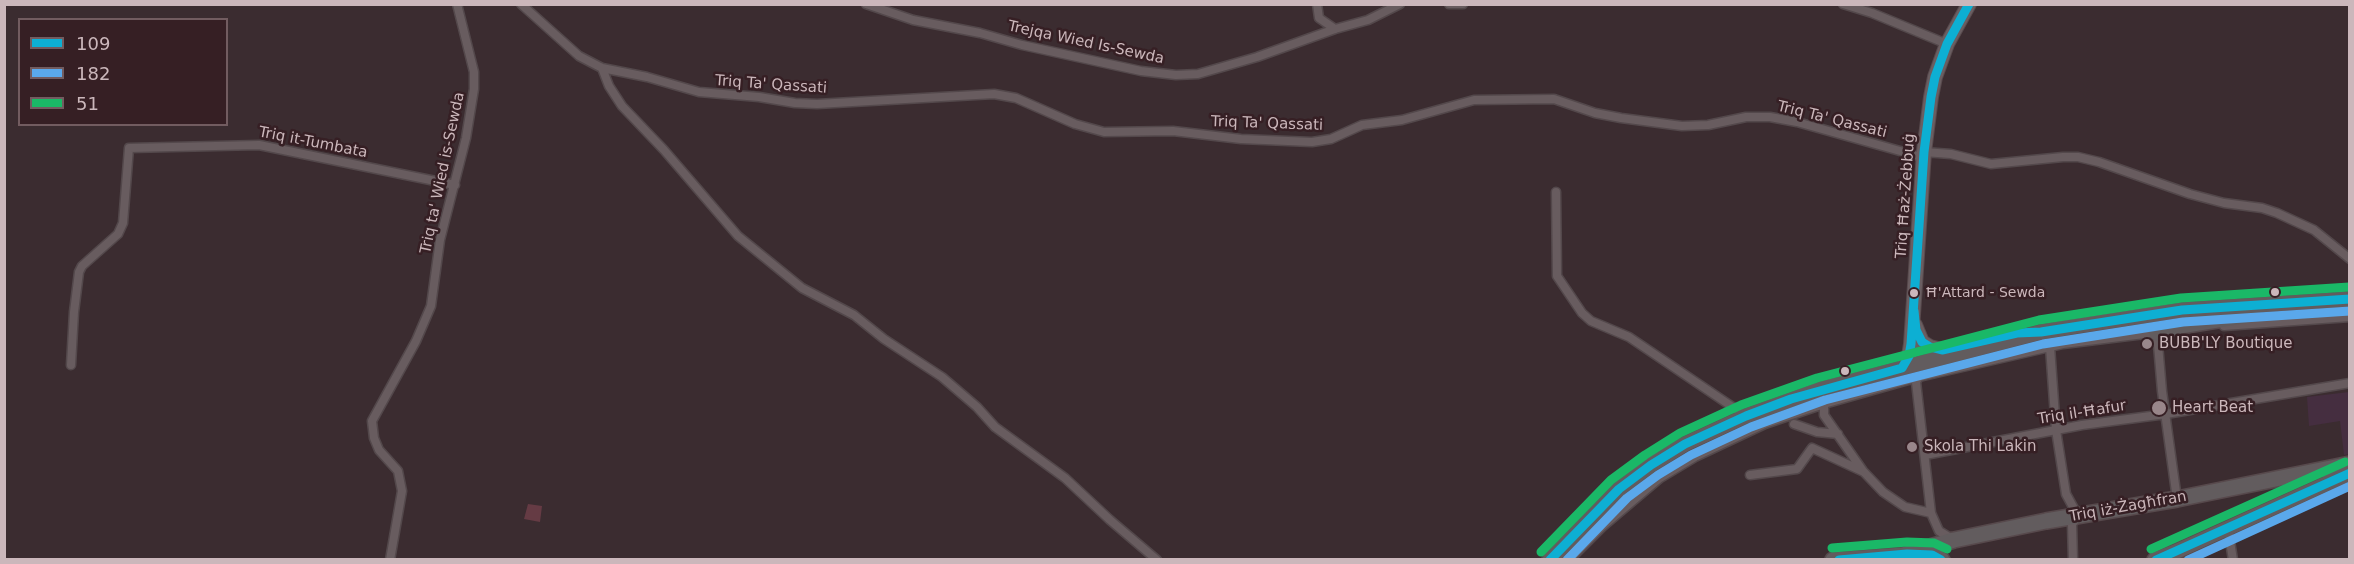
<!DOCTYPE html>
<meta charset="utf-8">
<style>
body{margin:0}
#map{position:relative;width:2354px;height:564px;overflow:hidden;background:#3b2c30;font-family:"DejaVu Sans",sans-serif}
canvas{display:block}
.frame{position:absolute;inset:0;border:6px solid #cbb7bb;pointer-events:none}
.legend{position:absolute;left:18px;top:18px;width:210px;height:108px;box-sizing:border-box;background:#361f24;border:2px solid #725c60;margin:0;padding:8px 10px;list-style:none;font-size:18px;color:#cbb7bb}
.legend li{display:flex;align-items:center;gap:12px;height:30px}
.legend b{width:30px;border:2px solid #725c60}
</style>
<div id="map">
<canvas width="2354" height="564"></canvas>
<div class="frame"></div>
<ul class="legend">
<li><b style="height:8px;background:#0dafd3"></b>109</li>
<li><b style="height:8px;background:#5aa8eb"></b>182</li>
<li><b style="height:8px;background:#1ab867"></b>51</li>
</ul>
</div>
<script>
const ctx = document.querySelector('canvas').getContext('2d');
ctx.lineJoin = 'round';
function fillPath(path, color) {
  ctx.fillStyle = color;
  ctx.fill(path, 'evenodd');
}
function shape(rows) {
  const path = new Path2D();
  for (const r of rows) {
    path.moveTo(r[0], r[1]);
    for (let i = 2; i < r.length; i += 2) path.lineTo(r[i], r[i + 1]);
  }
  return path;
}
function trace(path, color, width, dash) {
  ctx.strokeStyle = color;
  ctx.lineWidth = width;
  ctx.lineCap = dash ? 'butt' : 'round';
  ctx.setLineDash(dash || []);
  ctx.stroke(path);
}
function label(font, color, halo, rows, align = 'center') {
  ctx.font = font + ' "DejaVu Sans",sans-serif';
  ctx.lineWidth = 5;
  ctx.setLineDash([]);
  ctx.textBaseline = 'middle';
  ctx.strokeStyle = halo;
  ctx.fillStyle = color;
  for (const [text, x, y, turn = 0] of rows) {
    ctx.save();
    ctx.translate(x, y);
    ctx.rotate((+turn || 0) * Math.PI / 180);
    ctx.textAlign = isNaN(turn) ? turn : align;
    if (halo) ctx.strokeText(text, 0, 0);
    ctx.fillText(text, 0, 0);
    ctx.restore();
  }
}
const green = shape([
 [2349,392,2349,454,2344,455,2340,421,2309,426,2307,397],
 [2349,467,2276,497,2272,486]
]);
const water = shape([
 [528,504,542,506,540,522,524,519]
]);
const street = shape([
 [521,4,579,56,602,68,647,77,699,92,759,97,795,103,817,104,994,94,1016,98,1075,124,1104,132,1173,131,1241,139,1312,142,1331,139,1362,125,1402,120,1474,100,1554,99,1595,113,1621,118,1682,126,1708,125,1746,117,1770,117,1797,122,1925,158],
 [866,4,913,20,980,33,1022,45,1141,71,1176,75,1198,74,1257,57,1335,29,1368,20,1400,4],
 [1317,4,1319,18,1335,29],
 [1449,4,1463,4],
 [1843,4,1872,13,1947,44],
 [602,68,609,86,622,106,664,150,738,236,802,288,854,315,884,339,942,377,977,407,995,427,1065,478,1110,520,1157,560],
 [1924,152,1951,154,1991,164,2063,157,2078,157,2099,162,2190,194,2224,203,2262,208,2277,213,2314,230,2350,259],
 [1556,192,1557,276,1582,313,1591,321,1629,337,1746,416],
 [2224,326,2350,317],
 [2157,333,2162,391,2177,499],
 [2050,347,2056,430,2066,494,2078,516,2072,524,2073,560],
 [71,365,74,312,79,272,82,266,118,234,123,223,129,148,259,145,455,185],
 [1919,377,1916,382,1931,513,1939,531,1952,539],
 [1824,404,1824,415,1863,471,1883,492,1905,507,1931,513],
 [1794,424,1817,432,1838,434],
 [1925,455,2082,425,2166,414,2350,383],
 [1750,475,1797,469,1812,448,1862,471],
 [2228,529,2233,560],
 [390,560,402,491,398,471,379,450,374,438,372,421,416,341,431,306,440,240,466,138,474,89,474,72,457,4],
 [1569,560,1602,527,1660,478,1695,457,1765,424,1824,404,1919,377,2063,344,2161,332]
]);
const primary = shape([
 [1915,325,1922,342,1930,347,1942,350,1966,344],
 [1902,368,1909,356,1911,344,1924,152,1931,97,1935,77,1947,44,1969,4]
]);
const highway = shape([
 [2157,333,2180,326,2255,314],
 [1916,554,1932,555,1942,560],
 [1550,560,1619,489,1651,465,1685,444,1746,416,1821,389,2041,332,2077,326,2182,310,2350,299],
 [1833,560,1903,555,1954,540,2046,521,2177,499,2350,464],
 [2155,560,2175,552,2350,473]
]);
const bus1 = shape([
 [1914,311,1916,330,1922,342,1930,347,1942,350,2017,333,2041,332,2182,310,2350,299],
 [1550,560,1619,489,1651,465,1685,444,1746,416,1791,399,1902,368,1909,356,1911,344,1924,152,1931,97,1935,77,1947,44,1969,4],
 [1839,560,1907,554,1932,555,1941,560],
 [2156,560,2350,473]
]);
const bus2 = shape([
 [1567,560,1627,498,1658,475,1691,455,1751,427,1825,400,2043,344,2183,322,2350,311],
 [2188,560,2350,486]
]);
const bus3 = shape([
 [1832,548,1907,542,1934,543,1947,549],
 [2151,549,2345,462],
 [1541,552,1611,480,1645,455,1680,433,1741,405,1817,378,2039,320,2181,298,2349,287]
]);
const markers = [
 [2275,292,5,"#cbb7bb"],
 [1914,293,5,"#cbb7bb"],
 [2147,344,6,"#99868a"],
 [1845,371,5,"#cbb7bb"],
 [2159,408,8,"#99868a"],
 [1912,447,6,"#99868a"]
];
const busNames = [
 ["Ħ'Attard - Sewda",1925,293]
];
const streetNames = [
 ["Trejqa Wied Is-Sewda",1086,43,12],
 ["Triq Ta' Qassati",771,85,4],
 ["Triq Ta' Qassati",1832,120,14],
 ["Triq Ta' Qassati",1267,124,2],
 ["Triq it-Tumbata",313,143,11],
 ["Triq ta' Wied is-Sewda",443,173,-78],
 ["Triq Ħaż-Żebbuġ",1906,196,-86],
 ["Triq il-Ħafur",2082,413,-9],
 ["Triq iż-Żagħfran",2128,507,-10]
];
const poiNames = [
 ["BUBB'LY Boutique",2159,344],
 ["Heart Beat",2172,408],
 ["Skola Thi Lakin",1924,447]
];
fillPath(green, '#452e40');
fillPath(water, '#653b44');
trace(street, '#53484b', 11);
trace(primary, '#584a4d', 16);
trace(highway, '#57494c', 18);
trace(street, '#685c5f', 8);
trace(primary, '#6a5e61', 14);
trace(highway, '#625c5e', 15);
trace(bus1, '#0dafd3', 9);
trace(bus2, '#5aa8eb', 9);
trace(bus3, '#1ab867', 9);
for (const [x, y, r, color] of markers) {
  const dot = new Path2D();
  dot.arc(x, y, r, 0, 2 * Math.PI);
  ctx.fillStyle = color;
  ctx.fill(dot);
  trace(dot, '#361f24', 2);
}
label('14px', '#cbb7bb', '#361f24', busNames, 'left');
label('15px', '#cbb7bb', '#361f24', streetNames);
label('15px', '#cbb7bb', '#361f24', poiNames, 'left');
</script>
